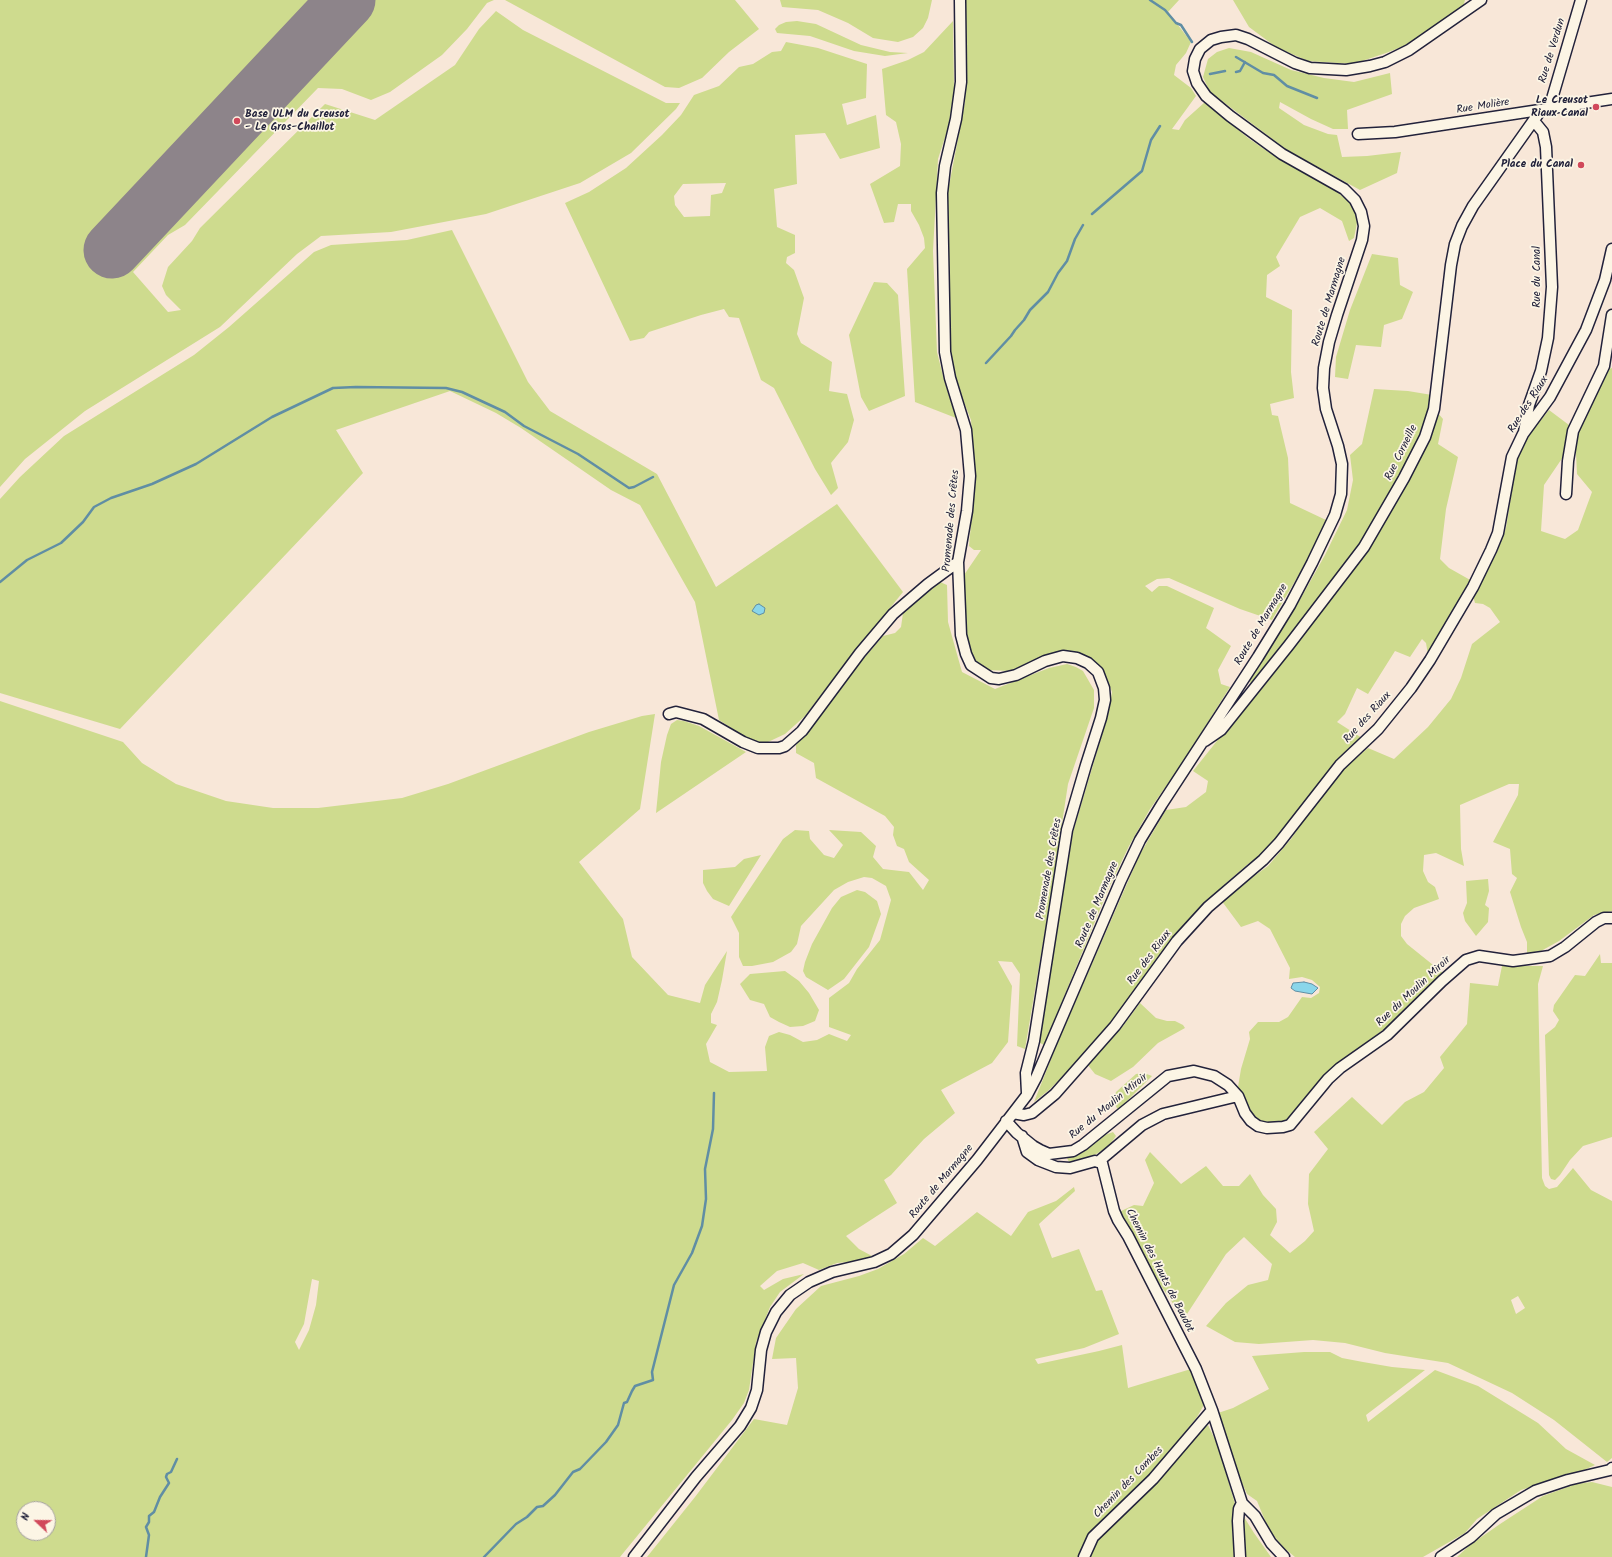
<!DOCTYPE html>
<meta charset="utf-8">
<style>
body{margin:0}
#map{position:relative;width:1612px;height:1557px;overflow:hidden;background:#f8e7d8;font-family:Kalam,sans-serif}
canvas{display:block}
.north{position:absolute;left:16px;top:1501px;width:40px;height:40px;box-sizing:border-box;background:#fcf5e5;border:1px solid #a5a1a1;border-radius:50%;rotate:292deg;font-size:11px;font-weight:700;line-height:16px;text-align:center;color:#22223b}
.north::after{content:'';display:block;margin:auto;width:14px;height:18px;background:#d1495b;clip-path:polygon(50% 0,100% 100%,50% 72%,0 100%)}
</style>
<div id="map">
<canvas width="1612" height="1557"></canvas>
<div class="north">N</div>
</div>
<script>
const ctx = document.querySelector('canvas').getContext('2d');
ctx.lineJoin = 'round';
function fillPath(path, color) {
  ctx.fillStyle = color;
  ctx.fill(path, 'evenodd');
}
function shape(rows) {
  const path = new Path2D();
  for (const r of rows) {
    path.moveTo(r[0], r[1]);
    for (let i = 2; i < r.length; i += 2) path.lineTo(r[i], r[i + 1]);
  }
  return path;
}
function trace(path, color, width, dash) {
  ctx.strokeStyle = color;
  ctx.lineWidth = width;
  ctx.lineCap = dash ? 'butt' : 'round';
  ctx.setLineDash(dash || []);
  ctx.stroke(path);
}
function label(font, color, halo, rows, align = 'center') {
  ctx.font = font + ' Kalam,sans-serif';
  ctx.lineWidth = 3.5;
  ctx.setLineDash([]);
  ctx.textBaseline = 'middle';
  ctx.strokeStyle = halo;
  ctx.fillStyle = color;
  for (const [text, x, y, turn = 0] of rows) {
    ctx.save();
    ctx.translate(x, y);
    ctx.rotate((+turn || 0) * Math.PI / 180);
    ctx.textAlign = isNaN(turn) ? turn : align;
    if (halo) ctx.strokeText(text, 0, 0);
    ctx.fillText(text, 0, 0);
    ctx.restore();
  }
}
const green = shape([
 [0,0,494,0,487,3,467,29,442,55,390,92,371,100,342,89,318,88,185,225,168,235,133,272,168,312,181,310,166,295,162,286,168,267,192,241,200,228,325,104,375,120,455,65,479,29,496,11,523,30,666,103,680,103,676,109,631,153,580,183,486,214,391,232,321,236,297,254,220,327,85,411,25,459,0,487],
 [505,0,735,0,759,29,729,52,702,78,679,88,665,87],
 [780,0,932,0,928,18,923,28,913,37,898,42,873,38,848,23,818,10,782,7],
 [965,0,1179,0,1168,12,1191,42,1186,53,1176,65,1174,75,1191,88,1196,96,1172,129,1179,130,1185,120,1205,102,1248,138,1280,160,1332,188,1347,200,1355,209,1357,223,1354,238,1349,241,1342,221,1320,208,1300,217,1276,257,1280,266,1267,275,1266,297,1292,310,1291,372,1294,398,1270,404,1272,415,1278,416,1288,458,1290,503,1326,520,1318,538,1301,571,1272,620,1240,609,1169,578,1157,579,1145,586,1152,592,1159,586,1167,586,1214,608,1206,628,1231,646,1218,670,1221,684,1230,687,1181,765,1150,809,1129,846,1108,890,1044,1045,1038,1042,1073,832,1108,715,1112,692,1107,679,1098,666,1084,655,1065,651,1050,655,1009,671,989,670,972,661,966,637,962,578,981,550,974,550,969,546,975,481,971,420,956,382,949,353,948,191,965,102,966,53],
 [1233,0,1465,0,1463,7,1404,46,1386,53,1353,64,1308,61,1276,47,1249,27],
 [797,21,816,24,861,45,890,52,908,53,885,56,854,51,810,36,777,33,775,29,779,25,786,22],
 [953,21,954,89,949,125,938,159,933,251,937,352,944,380,956,418,915,402,907,269,925,248,924,238,919,225,911,211,911,204,898,204,894,222,884,223,870,184,900,166,901,144,896,122,886,115,882,69,908,60,924,52],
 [786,42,818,48,867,64,866,98,842,104,847,125,876,115,880,148,840,159,825,133,795,135,797,184,774,189,777,227,795,235,795,253,787,257,786,263,794,270,804,298,797,334,801,343,832,362,829,391,847,394,854,420,848,442,831,463,838,488,831,495,815,469,774,388,761,380,739,318,729,317,724,309,701,315,649,332,644,338,630,341,565,203,589,192,626,168,662,135,681,115,694,95,719,86,739,67,753,64,772,52,781,51],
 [726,183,722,193,711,195,710,216,684,217,675,205,674,196,683,184],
 [1229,48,1251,52,1291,70,1324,78,1354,82,1390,73,1392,94,1347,110,1348,129,1333,129,1311,119,1280,102,1279,108,1304,125,1328,134,1337,135,1342,157,1367,156,1401,152,1397,173,1360,190,1287,150,1210,92,1203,77,1208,59,1217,52],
 [452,230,528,382,550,411,657,474,716,587,837,504,903,592,846,662,805,716,785,734,768,742,754,743,719,720,695,602,640,505,611,490,521,428,496,413,450,391,336,430,363,473,120,729,0,693,0,499,20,477,64,436,194,355,229,327,314,252,331,245,407,240],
 [1372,254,1398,258,1400,285,1413,292,1402,319,1384,325,1381,347,1356,345,1348,379,1335,377,1336,357,1350,310],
 [874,282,887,283,898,295,905,396,869,411,861,397,849,335],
 [1612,368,1612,911,1594,915,1559,941,1541,951,1527,953,1527,942,1521,927,1510,892,1517,878,1512,874,1510,849,1493,842,1518,795,1519,784,1509,784,1460,805,1461,849,1464,866,1436,853,1424,855,1423,871,1428,882,1435,887,1439,899,1414,908,1405,916,1401,924,1401,936,1407,944,1443,973,1386,1028,1332,1067,1308,1095,1294,1115,1289,1120,1273,1125,1255,1119,1250,1112,1238,1087,1241,1069,1250,1039,1249,1032,1258,1022,1279,1022,1288,1017,1302,997,1311,998,1319,993,1320,987,1312,980,1302,977,1289,979,1290,968,1270,929,1258,921,1241,927,1221,900,1268,866,1291,839,1323,792,1342,770,1368,748,1394,759,1428,727,1451,699,1461,678,1472,644,1500,622,1490,608,1483,604,1475,603,1473,596,1497,552,1506,528,1517,458,1527,437,1549,410,1569,425,1563,457,1544,485,1541,531,1565,539,1578,530,1592,492,1577,474,1575,433,1599,381,1609,369],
 [1374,389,1408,391,1432,395,1431,407,1414,451,1362,546,1252,685,1248,679,1297,605,1325,555,1347,510,1353,480,1350,455,1362,444],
 [1437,412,1443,419,1438,444,1458,457,1446,509,1440,559,1449,568,1472,581,1428,655,1426,643,1422,639,1410,657,1395,651,1368,694,1357,688,1345,714,1337,722,1362,738,1299,810,1263,855,1248,864,1226,883,1188,921,1163,953,1116,1020,1075,1064,1049,1090,1034,1102,1057,1044,1140,854,1166,810,1186,807,1206,792,1208,781,1193,771,1361,560,1379,533,1421,457,1430,436],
 [940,582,947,585,948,622,962,672,995,689,1049,668,1067,664,1076,667,1083,671,1094,690,1094,708,1068,784,1052,889,1025,1049,1017,1046,1020,974,1012,962,998,961,1012,986,1008,1042,992,1063,941,1090,955,1113,924,1139,891,1175,884,1180,897,1203,846,1236,859,1249,872,1256,858,1261,837,1263,819,1270,803,1263,777,1271,760,1286,764,1290,783,1279,804,1274,780,1292,770,1307,756,1342,749,1390,744,1403,732,1420,620,1557,0,1557,0,701,123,742,142,763,176,784,226,801,273,808,318,808,402,798,448,784,589,732,642,716,655,714,640,809,579,862,623,919,632,957,668,995,700,1003,705,985,727,951,722,980,717,1002,711,1014,711,1023,717,1025,706,1044,710,1062,729,1072,767,1071,765,1047,769,1036,779,1032,790,1035,803,1042,817,1040,829,1034,847,1041,851,1035,829,1027,829,998,849,983,857,969,880,940,891,900,886,886,872,878,864,877,848,882,834,890,801,926,797,944,791,952,773,962,752,966,743,966,739,957,739,933,731,917,783,839,795,830,809,831,810,839,824,855,834,858,843,845,829,830,861,832,876,846,873,857,883,869,909,872,923,890,929,880,909,862,904,849,897,846,893,835,894,827,885,816,816,778,814,763,796,753,796,745,858,665,883,636,895,633,901,627,903,613],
 [312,1279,319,1281,316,1305,309,1330,299,1350,295,1342,304,1324],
 [24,1509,48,1509,48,1533,24,1533],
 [677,720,684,721,699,726,746,752,656,813,661,762,667,735,671,724],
 [761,855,729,906,713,899,707,891,703,883,703,870,735,867,744,859],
 [1488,879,1489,891,1485,905,1489,908,1488,922,1476,936,1465,921,1463,913,1467,903,1466,881],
 [857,890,865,892,877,901,881,914,869,947,844,979,828,990,806,977,803,971,805,962,812,944,832,908,841,897],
 [1600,954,1601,963,1612,963,1612,1137,1583,1146,1570,1160,1560,1175,1555,1180,1551,1179,1549,1175,1545,1035,1555,1027,1559,1020,1553,1011,1554,1005,1575,975,1585,976],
 [1502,966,1543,966,1538,984,1542,1178,1545,1186,1549,1189,1557,1187,1573,1168,1591,1190,1612,1201,1612,1458,1607,1462,1554,1420,1512,1393,1448,1363,1385,1353,1345,1343,1313,1340,1259,1344,1235,1342,1206,1326,1226,1303,1248,1285,1268,1280,1272,1264,1244,1237,1226,1254,1187,1314,1174,1305,1155,1277,1119,1212,1134,1205,1143,1206,1154,1183,1145,1160,1150,1152,1181,1184,1206,1166,1223,1186,1239,1186,1250,1174,1263,1195,1276,1209,1277,1222,1270,1235,1290,1253,1305,1241,1314,1231,1308,1204,1309,1174,1328,1149,1314,1132,1352,1097,1382,1125,1405,1102,1424,1092,1444,1068,1440,1057,1467,1024,1470,983,1498,986],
 [1518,1296,1525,1308,1516,1314,1511,1300],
 [785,971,799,981,809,993,819,1010,815,1021,803,1026,790,1027,779,1022,770,1017,764,1004,750,1000,740,984,750,974],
 [1140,1003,1156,1018,1167,1021,1175,1021,1183,1025,1185,1028,1158,1043,1133,1067,1111,1081,1095,1074,1087,1064,1123,1026],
 [1144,1073,1152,1076,1118,1110,1113,1101,1116,1092,1136,1074],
 [1113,1132,1116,1136,1108,1147,1091,1157,1069,1162,1067,1158,1075,1156,1105,1135],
 [1074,1187,1075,1191,1039,1224,1052,1258,1079,1249,1096,1291,1102,1290,1119,1334,1084,1348,1035,1359,1038,1364,1099,1351,1122,1345,1128,1388,1191,1369,1205,1403,1197,1417,1159,1465,1119,1506,1080,1557,647,1557,695,1497,754,1419,787,1425,798,1388,796,1358,772,1359,776,1338,796,1309,821,1286,859,1276,878,1269,904,1254,923,1238,935,1246,977,1212,1011,1236,1028,1212,1056,1201],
 [1304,1352,1330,1352,1342,1358,1363,1362,1392,1367,1425,1370,1366,1415,1368,1422,1435,1370,1478,1386,1538,1423,1566,1449,1595,1465,1582,1471,1521,1490,1477,1519,1465,1533,1423,1557,1295,1557,1284,1548,1269,1530,1257,1501,1247,1494,1234,1465,1218,1413,1233,1408,1269,1389,1252,1356],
 [1208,1425,1218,1446,1235,1504,1232,1527,1234,1557,1089,1557,1098,1540,1139,1501,1200,1430],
 [1592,1482,1612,1487,1612,1557,1457,1557,1470,1545,1500,1524,1543,1496,1576,1484],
 [1244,1517,1254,1533,1271,1557,1246,1557,1243,1529]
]);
const water = shape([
 [759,604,765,608,764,613,759,615,752,611,756,605,759,604],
 [1304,982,1312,984,1318,988,1312,994,1295,991,1291,988,1293,983,1304,982]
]);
const stream = shape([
 [1150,0,1165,10,1176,23,1181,25,1192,42],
 [1236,57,1263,73,1274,75,1287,86,1317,98],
 [1236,72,1240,71,1245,62],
 [1210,74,1225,71],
 [1092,214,1142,171,1151,140,1160,126],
 [986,363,1011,336,1015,330,1024,320,1030,310,1048,292,1058,273,1067,261,1075,239,1083,225],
 [0,582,27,560,61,543,83,522,94,507,111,498,152,484,196,464,272,417,333,388,356,387,446,388,462,392,505,412,524,426,578,454,629,488,634,487,653,477],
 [146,1557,149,1535,146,1527,149,1522,149,1516,154,1512,160,1497,169,1483,166,1477,167,1474,171,1472,177,1459],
 [484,1557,516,1524,527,1517,537,1507,543,1506,555,1495,573,1472,580,1469,606,1442,618,1425,624,1403,627,1402,632,1391,635,1386,653,1380,652,1372,674,1285,692,1253,702,1226,706,1199,705,1169,713,1129,714,1093]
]);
const runway = shape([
 [112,250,347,0]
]);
const minor = shape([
 [960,0,961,82,956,119,945,166,942,193,945,352,950,378,966,430,970,476,967,511,958,562,961,635,966,654,971,665,991,678,999,679,1016,675,1045,661,1063,656,1077,658,1088,663,1098,672,1104,688,1105,700,1101,718,1086,765,1067,830,1034,1041,1026,1073,1027,1093],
 [1549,109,1581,0],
 [1358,134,1395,132,1612,99],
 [1524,432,1529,405,1541,371,1548,338,1552,287,1546,147,1543,132,1534,121],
 [1566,494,1568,461,1573,431,1604,366,1612,315],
 [669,714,676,712,703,719,743,742,758,748,779,748,785,746,802,731,860,653,893,614,928,584,958,562],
 [1205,741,1221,730,1289,645,1364,547,1404,478,1425,437,1434,409,1451,265,1455,244,1462,226,1473,206,1541,110],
 [1013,1113,1024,1115,1032,1113,1055,1094,1115,1026,1177,941,1208,907,1263,860,1279,843,1340,765,1378,729,1411,688,1430,660,1450,626,1473,587,1491,550,1498,533,1512,457,1523,434,1550,397,1586,330,1605,280,1612,249],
 [1006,1121,1017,1133,1033,1146,1040,1150,1049,1154,1073,1151,1083,1145,1168,1076,1194,1071,1214,1076,1228,1085,1238,1096,1245,1113,1251,1121,1258,1126,1267,1128,1283,1127,1290,1125,1328,1079,1340,1068,1387,1035,1442,981,1466,960,1479,956,1513,961,1550,956,1565,947,1596,922,1604,918,1612,918],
 [1022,1136,1027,1152,1038,1160,1056,1167,1070,1168,1095,1161,1102,1163,1114,1211,1118,1220,1128,1236,1196,1369,1212,1410,1242,1503,1255,1516,1271,1543,1284,1557],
 [1098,1162,1142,1125,1163,1114,1238,1096],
 [634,1557,696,1477,740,1426,751,1408,757,1390,761,1350,766,1332,776,1312,790,1295,809,1282,832,1272,874,1262,891,1254,913,1235,977,1160,1027,1095,1036,1078,1121,880,1140,840,1162,804,1258,657,1290,605,1312,563,1335,515,1341,494,1342,464,1338,446,1326,409,1323,388,1324,368,1329,342,1337,315,1362,240,1364,226,1361,212,1355,200,1344,189,1282,154,1230,116,1206,96,1197,83,1193,71,1195,59,1200,49,1211,40,1221,37,1236,35,1248,39,1295,63,1310,68,1346,70,1370,66,1385,62,1409,50,1481,0],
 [1084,1557,1093,1537,1153,1479,1212,1410],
 [1240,1557,1238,1521,1239,1509,1242,1503],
 [1441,1557,1471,1537,1496,1514,1535,1491,1568,1480,1610,1470,1612,1468]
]);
const markers = [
 [1596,107,4,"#d1495b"],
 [237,121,4,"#d1495b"],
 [1581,165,4,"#d1495b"]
];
const streetNames = [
 ["Rue de Verdun",1553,51,-73],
 ["Rue Molière",1483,107,-9],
 ["Rue du Canal",1538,277,-90],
 ["Route de Marmagne",1330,302,-73],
 ["Rue des Riaux",1529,405,-57],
 ["Rue Corneille",1402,453,-64],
 ["Promenade des Crêtes",952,521,-85],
 ["Route de Marmagne",1262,625,-59],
 ["Rue des Riaux",1368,718,-48],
 ["Promenade des Crêtes",1050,869,-80],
 ["Route de Marmagne",1098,905,-67],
 ["Rue des Riaux",1150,958,-53],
 ["Rue du Moulin Miroir",1414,992,-43],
 ["Rue du Moulin Miroir",1109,1107,-39],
 ["Route de Marmagne",942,1182,-50],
 ["Chemin des Hauts de Baudot",1159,1271,63],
 ["Chemin des Combes",1129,1483,-46]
];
const poiNames = [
 ["Le Creusot",1588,101],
 ["Riaux Canal",1588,114],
 ["Base ULM du Creusot",245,115,"left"],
 ["- Le Gros-Chaillot",245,128,"left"],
 ["Place du Canal",1573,165]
];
fillPath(green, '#cedb8e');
fillPath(water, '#8ad6ea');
trace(water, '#608ea4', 1);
trace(stream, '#608ea4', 2.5);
trace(runway, '#8d848a', 57);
trace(minor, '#22223b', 13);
trace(minor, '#fcf5e5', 10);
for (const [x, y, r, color] of markers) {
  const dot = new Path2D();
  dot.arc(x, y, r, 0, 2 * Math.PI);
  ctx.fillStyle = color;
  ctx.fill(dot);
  trace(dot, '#fcf5e5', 1.5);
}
label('11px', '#22223b', '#fcf5e5', streetNames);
label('bold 11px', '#22223b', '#fcf5e5', poiNames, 'right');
</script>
